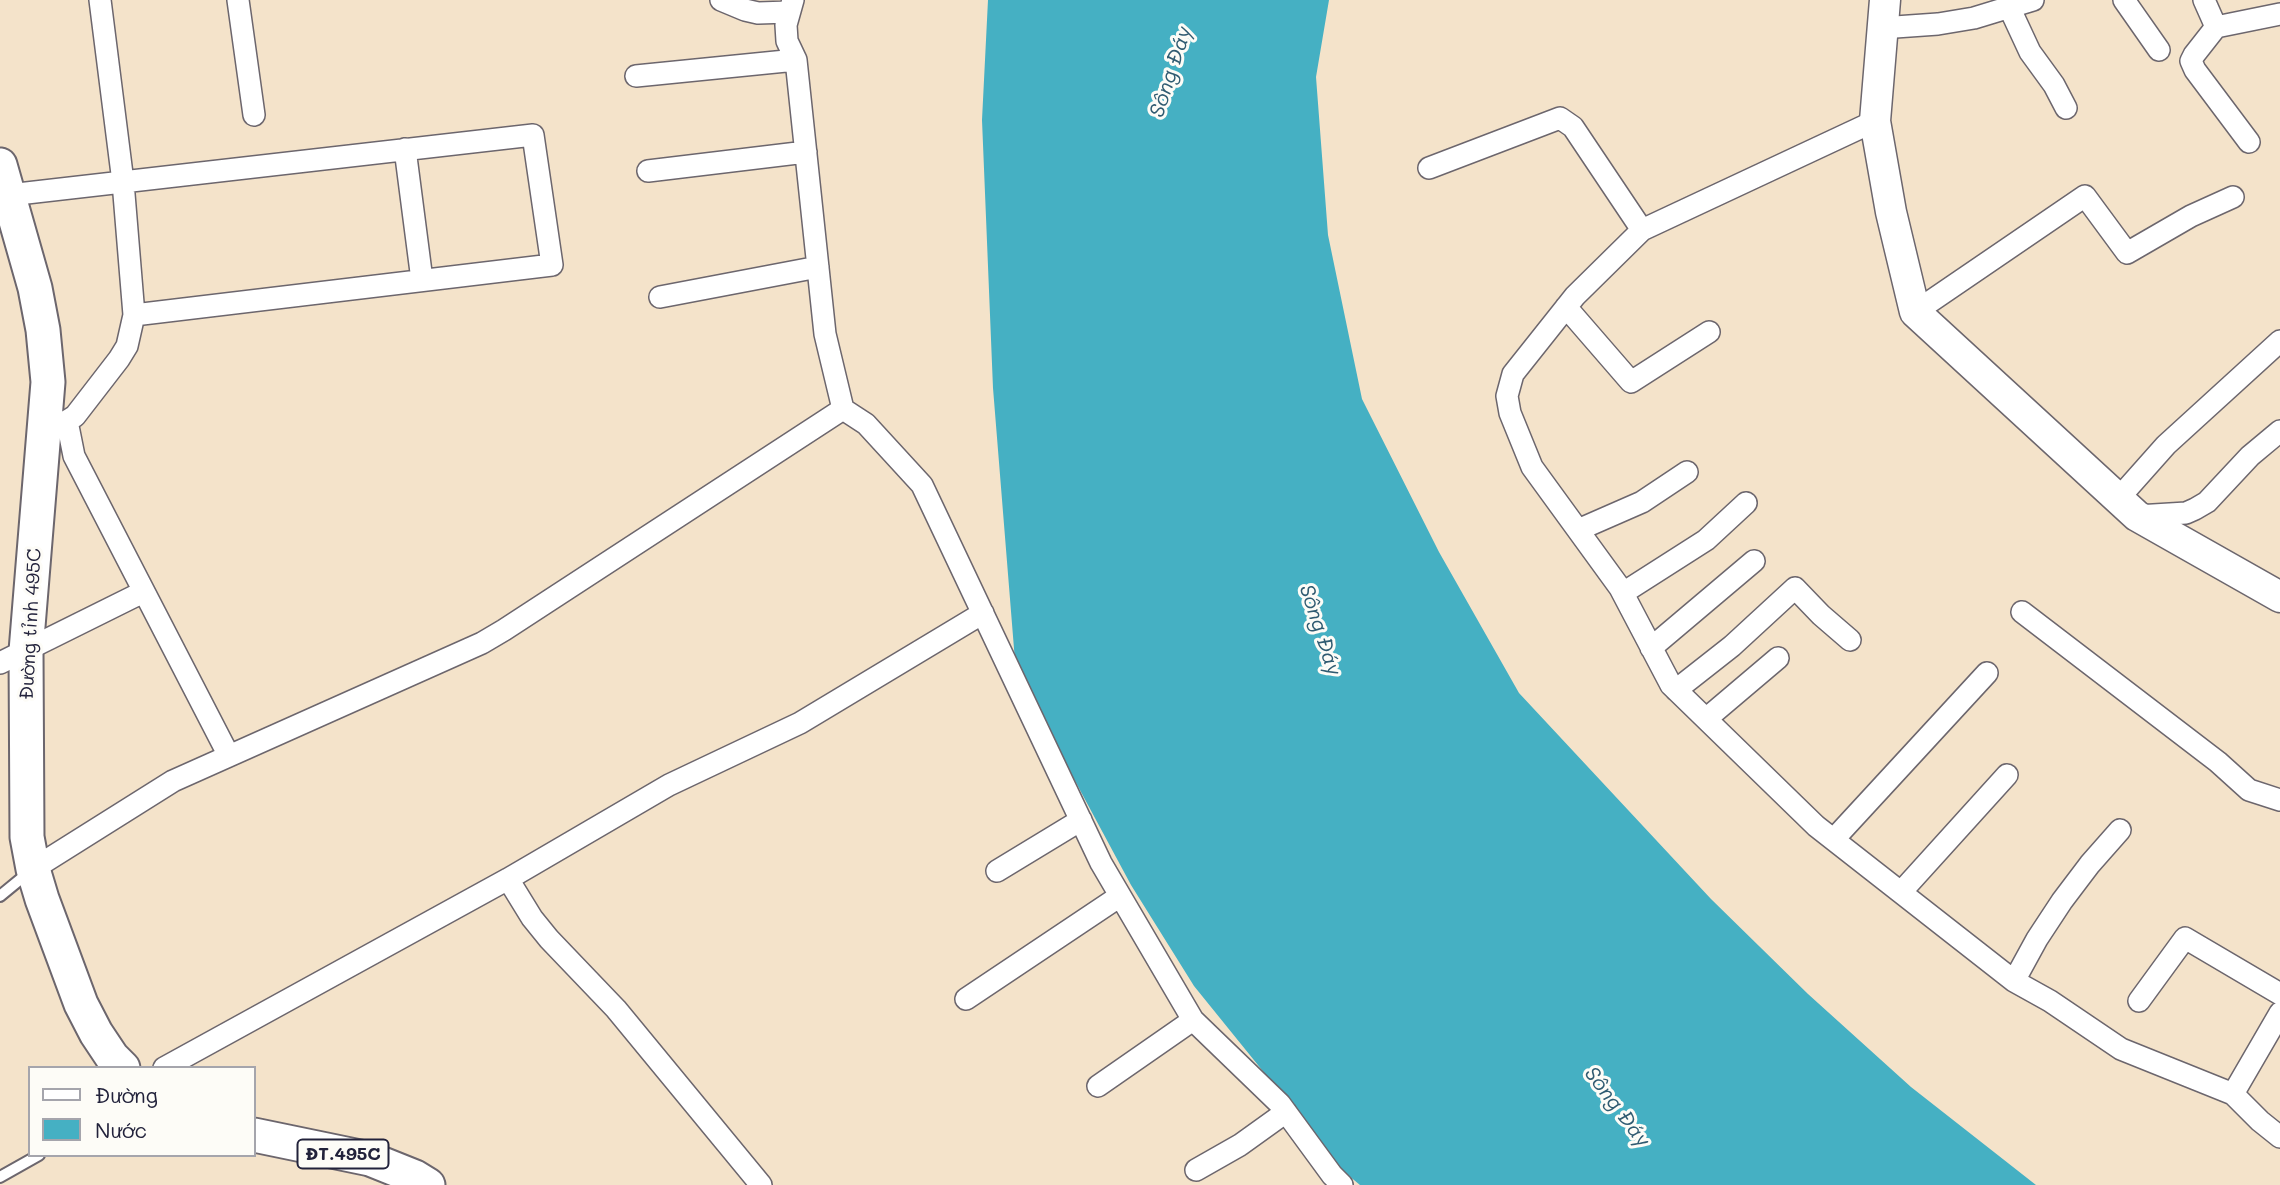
<!DOCTYPE html>
<meta charset="utf-8">
<style>
body{margin:0}
#map{position:relative;width:2280px;height:1185px;overflow:hidden;background:#f4e3ca;font-family:Mali,sans-serif}
canvas{display:block}
.legend{position:absolute;left:28px;top:1066px;width:228px;height:91px;box-sizing:border-box;background:#fdfcf7;border:2px solid #a5a5ac;margin:0;padding:9px 12px;list-style:none;font-size:21px;color:#22223b}
.legend li{display:flex;align-items:center;gap:14px;height:35px}
.legend b{width:35px;border:2px solid #a5a5ac}
</style>
<div id="map">
<canvas width="2280" height="1185"></canvas>
<ul class="legend">
<li><b style="height:9px;background:#fff"></b>Đường</li>
<li><b style="height:19px;background:#45b0c3"></b>Nước</li>
</ul>
</div>
<script>
const ctx = document.querySelector('canvas').getContext('2d');
ctx.lineJoin = 'round';
function fillPath(path, color) {
  ctx.fillStyle = color;
  ctx.fill(path, 'evenodd');
}
function shape(rows) {
  const path = new Path2D();
  for (const r of rows) {
    path.moveTo(r[0], r[1]);
    for (let i = 2; i < r.length; i += 2) path.lineTo(r[i], r[i + 1]);
  }
  return path;
}
function trace(path, color, width, dash) {
  ctx.strokeStyle = color;
  ctx.lineWidth = width;
  ctx.lineCap = dash ? 'butt' : 'round';
  ctx.setLineDash(dash || []);
  ctx.stroke(path);
}
function label(font, color, halo, rows, align = 'center') {
  ctx.font = font + ' Mali,sans-serif';
  ctx.lineWidth = 6;
  ctx.setLineDash([]);
  ctx.textBaseline = 'middle';
  ctx.strokeStyle = halo;
  ctx.fillStyle = color;
  for (const [text, x, y, turn = 0] of rows) {
    ctx.save();
    ctx.translate(x, y);
    ctx.rotate((+turn || 0) * Math.PI / 180);
    ctx.textAlign = isNaN(turn) ? turn : align;
    if (halo) ctx.strokeText(text, 0, 0);
    ctx.fillText(text, 0, 0);
    ctx.restore();
  }
}
const water = shape([
 [988,0,1329,0,1316,77,1328,235,1362,399,1439,552,1519,693,1711,899,1808,994,1911,1087,2036,1185,1360,1185,1331,1161,1266,1075,1194,986,1131,885,1074,779,1015,661,993,388,982,120]
]);
const lane = shape([
 [0,896,28,873],
 [0,1177,39,1155]
]);
const street = shape([
 [238,0,254,115],
 [721,0,745,10,758,13,789,12],
 [793,0,786,25,787,41,796,60,825,334,843,409,866,424,922,485,1101,863,1193,1020,1280,1104,1332,1175,1342,1185],
 [2124,0,2159,50],
 [2204,0,2216,27],
 [2010,9,2030,52,2054,85,2066,108],
 [1881,28,1938,24,1974,18,2033,0],
 [636,76,796,60],
 [1875,121,1642,230,1575,296,1513,374,1507,396,1510,413,1532,467,1620,588,1671,685,1816,826,2014,981,2050,1001,2121,1049,2233,1094,2260,1121,2280,1137],
 [2249,142,2195,70,2191,61,2194,55,2216,27,2280,14],
 [405,149,422,280],
 [1429,168,1560,118,1573,127,1642,230],
 [648,171,806,152],
 [9,195,533,135,552,265,134,315],
 [660,297,818,267],
 [1566,307,1631,382,1709,332],
 [1915,312,2085,196,2127,253,2191,216,2233,197],
 [67,421,74,456,229,756],
 [45,426,67,421,75,416,119,359,127,346,134,315,123,182,100,0],
 [2118,499,2166,445,2280,341],
 [2137,516,2186,513,2195,509,2207,502,2250,456,2280,431],
 [1578,530,1642,502,1687,472],
 [1623,593,1706,540,1746,503],
 [2022,612,2218,762,2249,790,2280,800],
 [1651,648,1754,561],
 [0,663,143,592],
 [1676,690,1732,646,1795,588,1821,615,1850,640],
 [1706,719,1778,658],
 [1834,839,1987,673],
 [33,869,173,781,482,643,504,630,843,409],
 [997,871,1081,820],
 [508,879,532,918,549,939,616,1009,761,1185],
 [1902,891,2007,775],
 [2014,981,2037,939,2062,901,2090,864,2120,830],
 [966,999,1120,896],
 [2139,1001,2185,938,2280,994],
 [164,1068,508,879,669,785,800,723,983,613],
 [1098,1086,1193,1020],
 [2233,1094,2280,1013],
 [1196,1170,1240,1145,1286,1112]
]);
const secondary = shape([
 [1885,0,1875,121,1891,212,1915,312,2137,516,2280,597]
]);
const primary = shape([
 [0,165,35,288,43,330,48,382,26,651,27,837,33,869,42,899,81,1004,96,1033,112,1057,123,1068],
 [254,1135,370,1159,415,1177,428,1185]
]);
const shields = [
 [343,1154,91]
];
const shieldNames = [
 ["ĐT.495C",343,1154]
];
const streetNames = [
 ["Đường tỉnh 495C",31,624,-87]
];
const waterNames = [
 ["Sông Đáy",1171,72,-72],
 ["Sông Đáy",1320,630,72],
 ["Sông Đáy",1617,1107,53]
];
fillPath(water, '#45b0c3');
trace(lane, '#6c666d', 14);
trace(street, '#6c666d', 24);
trace(secondary, '#6c666d', 33);
trace(primary, '#6c666d', 37);
trace(lane, '#fff', 10);
trace(street, '#fff', 21);
trace(secondary, '#fff', 30);
trace(primary, '#fff', 33);
for (const [x, y, w] of shields) {
  const box = new Path2D();
  box.roundRect(x - w / 2, y - 14.5, w, 29, 5);
  ctx.fillStyle = '#fdfcf7';
  ctx.fill(box);
  trace(box, '#22223b', 2);
}
label('bold 18px', '#22223b', null, shieldNames);
label('19px', '#22223b', '#fdfcf7', streetNames);
label('italic 21px', '#305b71', '#fdfcf7', waterNames);
</script>
